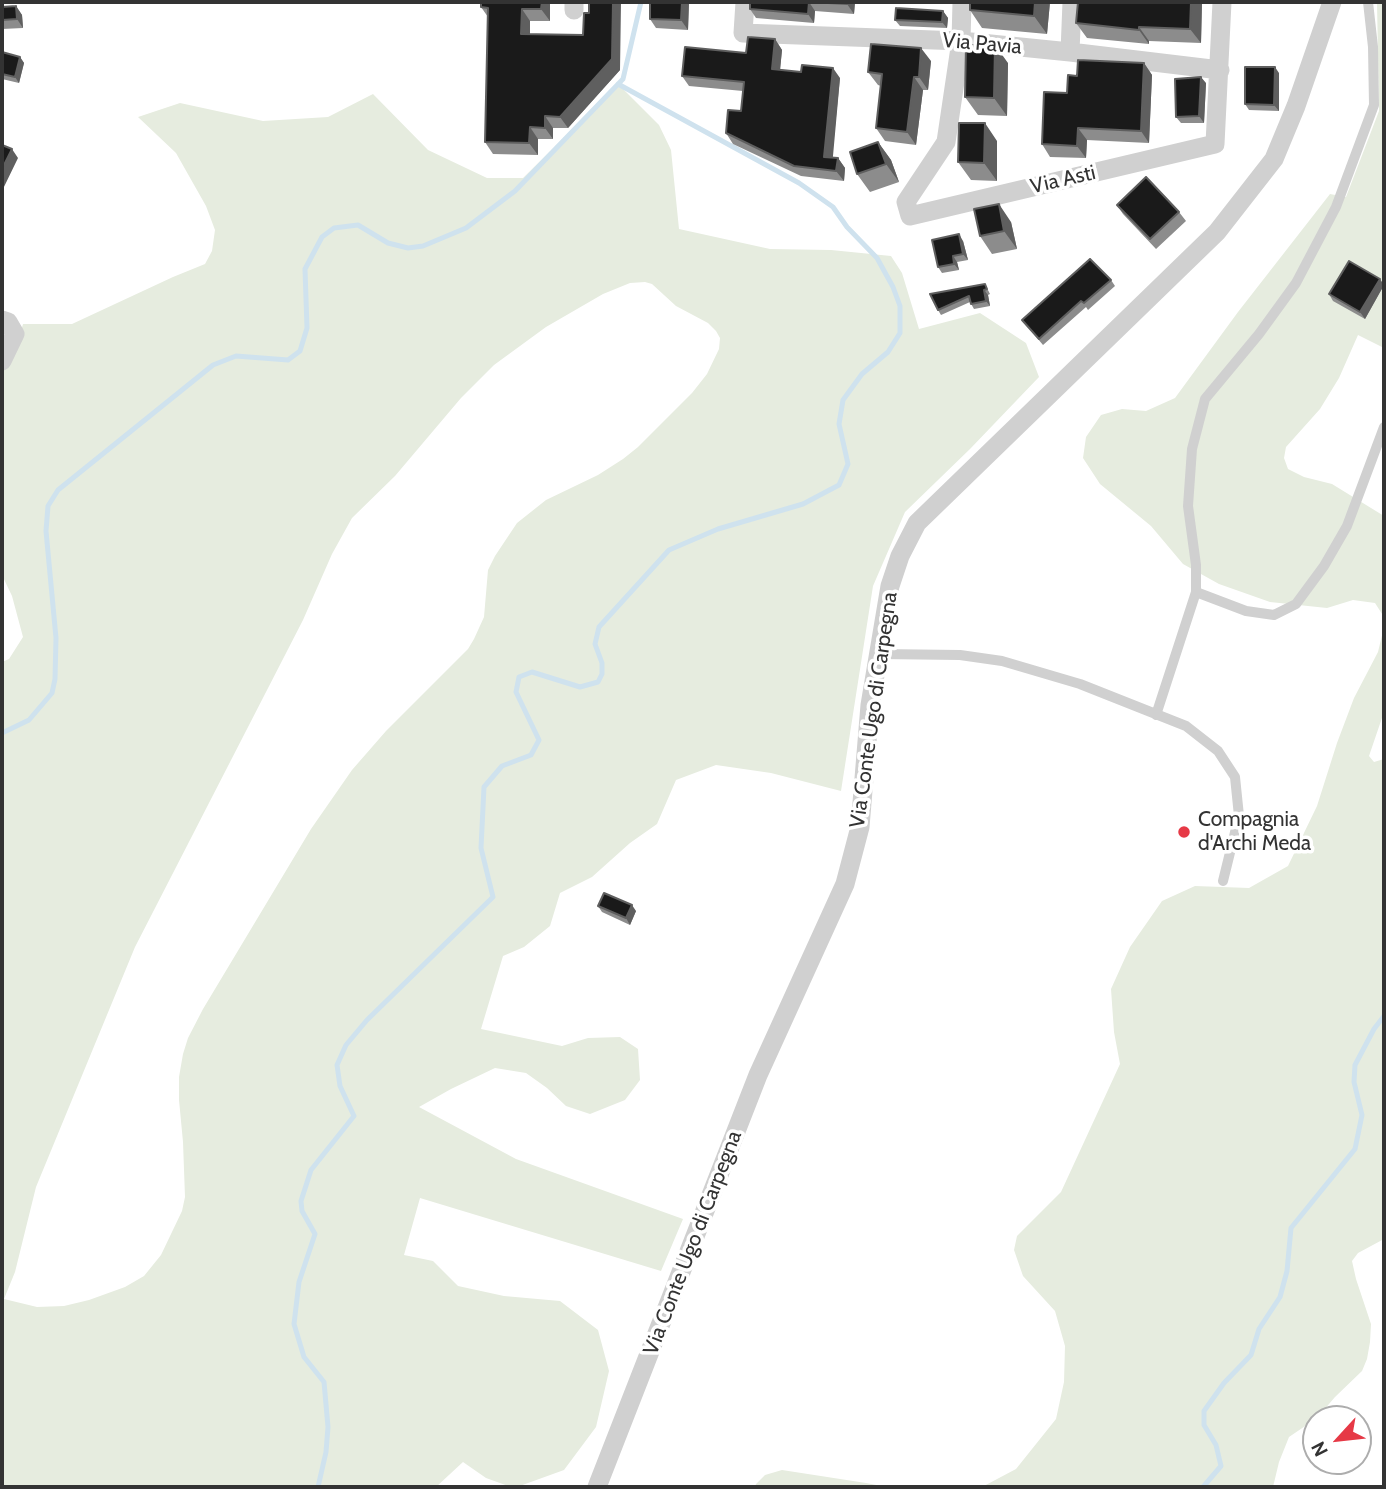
<!DOCTYPE html>
<style>
body{margin:0}
#map{position:relative;width:1386px;height:1489px;overflow:hidden;background:#fff;font-family:Cabin,sans-serif}
canvas{display:block}
.frame{position:absolute;inset:0;border:4px solid #333;pointer-events:none}
.north{position:absolute;left:1302px;top:1405px;width:70px;height:70px;box-sizing:border-box;background:#fff;border:2px solid #adadad;border-radius:50%;rotate:243deg;font-size:19px;font-weight:700;line-height:28px;text-align:center;color:#333}
.north::after{content:'';display:block;margin:auto;width:24px;height:32px;background:#e63946;clip-path:polygon(50% 0,100% 100%,50% 72%,0 100%)}
</style>
<div id="map">
<canvas width="1386" height="1489"></canvas>
<div class="frame"></div>
<div class="north">N</div>
</div>
<script>
const ctx = document.querySelector('canvas').getContext('2d');
ctx.lineJoin = 'round';
function fillPath(path, color) {
  ctx.fillStyle = color;
  ctx.fill(path, 'evenodd');
}
function shape(rows) {
  const path = new Path2D();
  for (const r of rows) {
    path.moveTo(r[0], r[1]);
    for (let i = 2; i < r.length; i += 2) path.lineTo(r[i], r[i + 1]);
  }
  return path;
}
function trace(path, color, width, dash) {
  ctx.strokeStyle = color;
  ctx.lineWidth = width;
  ctx.lineCap = dash ? 'butt' : 'round';
  ctx.setLineDash(dash || []);
  ctx.stroke(path);
}
function label(font, color, halo, rows, align = 'center') {
  ctx.font = font + ' Cabin,sans-serif';
  ctx.lineWidth = 7;
  ctx.setLineDash([]);
  ctx.textBaseline = 'middle';
  ctx.strokeStyle = halo;
  ctx.fillStyle = color;
  for (const [text, x, y, turn = 0] of rows) {
    ctx.save();
    ctx.translate(x, y);
    ctx.rotate((+turn || 0) * Math.PI / 180);
    ctx.textAlign = isNaN(turn) ? turn : align;
    if (halo) ctx.strokeText(text, 0, 0);
    ctx.fillText(text, 0, 0);
    ctx.restore();
  }
}
const green = shape([
 [1377,2,1384,2,1384,348,1358,335,1339,378,1320,409,1286,447,1284,458,1288,469,1304,477,1332,484,1384,516,1384,617,1375,603,1353,600,1327,608,1270,602,1219,584,1183,564,1151,526,1100,484,1083,458,1086,437,1101,415,1122,409,1146,411,1175,398,1238,312,1330,194,1346,197,1379,111],
 [618,84,659,125,671,150,679,229,770,249,831,250,891,256,902,273,919,329,980,313,1026,343,1039,377,970,449,905,512,873,586,841,791,771,773,716,765,676,780,657,824,630,843,592,877,560,893,550,926,524,947,503,956,481,1029,562,1046,588,1038,620,1037,638,1049,640,1080,625,1100,590,1114,566,1106,547,1088,526,1073,495,1068,451,1089,419,1107,516,1159,683,1219,661,1271,420,1198,404,1255,433,1261,458,1286,504,1296,560,1301,598,1330,609,1371,596,1427,564,1470,517,1487,511,1487,486,1478,463,1462,436,1487,2,1487,2,662,9,659,23,637,12,596,2,575,2,361,16,348,23,324,72,324,173,277,205,264,212,251,215,230,206,206,176,153,138,117,180,103,263,121,328,117,373,94,428,150,487,178,523,178],
 [645,282,652,284,676,306,708,323,716,331,720,338,719,349,707,374,692,393,638,447,623,459,598,475,546,500,517,523,495,556,488,570,484,617,474,639,468,649,386,731,352,770,311,829,203,1009,188,1038,183,1054,179,1077,179,1100,183,1142,185,1197,182,1211,161,1255,144,1276,125,1287,89,1300,64,1306,37,1307,4,1299,15,1272,36,1187,135,947,303,620,332,554,352,518,395,476,461,398,494,365,546,327,603,294,630,283],
 [1384,627,1384,712,1369,756,1374,762,1384,759,1384,1239,1358,1253,1352,1261,1356,1279,1371,1324,1370,1342,1367,1359,1362,1371,1335,1397,1317,1418,1289,1437,1279,1462,1273,1487,982,1487,1016,1469,1056,1419,1064,1382,1065,1346,1055,1311,1023,1276,1014,1250,1017,1236,1061,1192,1120,1064,1114,1032,1111,989,1130,947,1162,901,1195,886,1249,888,1288,866,1317,806,1337,743,1354,698,1378,652],
 [782,1470,866,1483,887,1487,755,1487,756,1484,765,1475]
]);
const stream = shape([
 [2,733,29,720,52,693,55,679,56,638,46,531,48,506,58,490,213,365,236,356,288,360,300,351,307,328,305,269,322,237,334,228,358,225,388,243,408,248,423,246,466,228,515,191,623,79,641,2],
 [318,1487,326,1452,328,1427,324,1382,304,1357,294,1324,299,1282,315,1234,302,1211,301,1201,311,1170,354,1116,340,1086,337,1065,346,1045,367,1020,493,897,481,848,484,787,502,766,531,755,539,740,516,692,519,677,532,672,580,687,598,682,602,674,602,663,595,644,599,627,669,550,718,529,803,504,839,485,848,464,839,424,843,400,862,374,888,352,900,333,900,306,893,287,877,258,847,227,833,207,799,183,618,84],
 [1203,1487,1221,1466,1216,1445,1204,1425,1204,1411,1224,1383,1251,1355,1259,1329,1280,1297,1287,1271,1291,1228,1355,1149,1362,1115,1354,1082,1355,1065,1374,1029,1384,1016]
]);
const lane = shape([
 [1196,592,1246,611,1274,615,1296,604,1324,566,1347,526,1384,427],
 [879,654,960,655,1002,661,1080,684,1186,726,1218,751,1235,777,1239,816,1223,881],
 [1156,715,1196,592,1196,565,1188,506,1192,449,1205,399,1259,334,1296,283,1336,207,1374,105,1373,47,1368,2]
]);
const street = shape([
 [574,2,574,10],
 [745,2,743,33,961,41,1070,52,1220,70],
 [962,2,961,41,946,142,906,202,910,216,1215,144,1222,2],
 [1070,52,1072,2],
 [2,320,8,322,15,334,2,361],
 [597,1487,758,1075,845,884,860,827,870,705,890,586,900,556,917,523,1217,232,1274,159,1296,106,1332,2]
]);
const wall = shape([
 [550,2,550,21,530,21,530,34,620,70,568,128,553,128,553,139,538,139,538,155,493,154,485,142,488,17,481,7],
 [650,2,689,2,688,30,656,28,650,19],
 [750,2,855,2,854,14,815,11,814,23,756,18,750,9],
 [1050,2,1047,34,982,28,970,10],
 [1202,2,1201,43,1149,41,1149,44,1087,38,1076,23],
 [16,6,22,15,23,28,2,29,2,7],
 [943,11,948,18,947,28,900,26,895,20],
 [775,39,782,50,780,70,840,78,832,157,838,158,845,168,844,181,801,176,733,144,726,133,741,111,743,91,689,86,682,76,746,53],
 [2,52,20,57,24,63,19,83,2,79],
 [931,61,928,90,923,90,916,145,885,141,876,128,881,86,878,85,868,72],
 [1008,63,1007,116,978,115,965,97],
 [1144,63,1152,75,1149,143,1087,140,1086,158,1050,157,1042,144,1077,76],
 [1279,73,1279,111,1249,110,1245,104],
 [1206,83,1204,123,1181,123,1176,117],
 [997,141,997,181,971,180,958,162],
 [878,142,891,160,899,182,870,192,857,174],
 [1117,205,1179,212,1186,221,1156,249,1123,214],
 [1011,222,1017,249,992,254,980,236],
 [963,241,968,260,957,262,959,270,942,273,938,267],
 [1111,280,1115,286,1088,310,1086,307,1043,345,1022,320],
 [985,284,990,294,988,295,990,306,974,309,970,302,941,315,938,310],
 [1384,285,1365,319,1333,301,1329,294],
 [598,906,636,911,630,925,602,912]
]);
const shadedWall = shape([
 [542,2,550,2,550,21,541,9],
 [613,2,621,2,620,70,568,128,560,117],
 [682,2,689,2,688,30,681,20],
 [809,2,815,11,814,23,808,14],
 [848,2,855,2,854,14,847,4],
 [1035,2,1050,2,1047,34,1034,16],
 [1191,2,1202,2,1201,43,1190,29],
 [16,6,22,15,23,28,17,19],
 [522,9,530,21,530,45,521,34],
 [943,11,948,18,947,28,942,22],
 [1139,27,1149,41,1149,44,1139,30],
 [775,39,782,50,779,80,772,69],
 [995,45,1008,63,1007,116,994,98],
 [921,48,931,61,928,90,919,77],
 [20,57,24,63,19,83,15,77],
 [1144,63,1152,75,1149,143,1141,131],
 [1275,67,1279,73,1279,111,1274,105],
 [833,68,840,78,832,167,824,157],
 [914,77,923,90,916,145,907,132],
 [1201,77,1206,83,1204,123,1199,116],
 [545,116,553,128,553,139,545,128],
 [985,123,997,141,997,181,984,163],
 [530,127,538,139,538,155,529,143],
 [1078,128,1087,140,1086,158,1077,146],
 [878,142,891,160,899,182,886,164],
 [12,149,18,158,2,191,2,169],
 [838,158,845,168,844,181,836,171],
 [999,204,1011,222,1017,249,1004,231],
 [959,234,963,241,968,260,963,254],
 [953,256,957,262,959,270,954,264],
 [1380,279,1384,285,1365,319,1360,312],
 [984,290,988,295,990,306,986,301],
 [632,905,636,911,630,925,626,918]
]);
const building = shape([
 [481,2,542,2,541,9,522,9,521,34,583,35,584,13,589,13,589,2,613,2,612,59,560,117,545,116,545,128,530,127,529,143,485,142,488,8,481,7,481,2],
 [650,2,682,2,681,20,650,19,650,2],
 [750,2,848,2,847,4,809,2,808,14,750,9,750,2],
 [970,2,1035,2,1034,16,970,10,970,2],
 [1078,2,1191,2,1190,29,1139,27,1139,30,1076,23,1078,2],
 [16,6,17,19,2,20,2,7,16,6],
 [896,8,943,11,942,22,895,20,896,8],
 [748,37,775,39,772,69,801,72,802,65,833,68,824,157,838,158,836,171,794,166,726,133,728,110,741,111,744,82,682,76,685,47,746,53,748,37],
 [871,44,921,48,919,77,914,77,907,132,876,128,882,74,868,72,871,44],
 [966,45,995,45,994,98,965,97,966,45],
 [2,52,20,57,15,77,2,74,2,52],
 [1078,60,1144,63,1141,131,1078,128,1077,146,1042,144,1044,92,1067,93,1068,75,1077,76,1078,60],
 [1245,67,1275,67,1274,105,1245,104,1245,67],
 [1201,77,1199,116,1176,117,1175,79,1201,77],
 [959,123,985,123,984,163,958,162,959,123],
 [878,142,886,164,857,174,850,152,878,142],
 [2,145,12,149,2,169,2,145],
 [1146,177,1179,212,1150,239,1117,205,1146,177],
 [999,204,1004,231,980,236,974,209,999,204],
 [959,234,963,254,953,256,954,264,938,267,932,240,959,234],
 [1090,259,1111,280,1084,303,1081,301,1039,339,1022,320,1090,259],
 [1349,261,1380,279,1360,312,1329,294,1349,261],
 [985,284,987,289,984,290,986,301,971,304,969,296,938,310,930,294,985,284],
 [604,893,632,905,626,918,598,906,604,893]
]);
const markers = [
 [1184,832,7,"#e63946"]
];
const streetNames = [
 ["Via Pavia",982,44,5],
 ["Via Asti",1063,180,-13],
 ["Via Conte Ugo di Carpegna",874,710,-82],
 ["Via Conte Ugo di Carpegna",693,1243,-69]
];
const poiNames = [
 ["Compagnia",1198,820],
 ["d'Archi Meda",1198,844]
];
fillPath(green, '#e6ecdf');
trace(stream, '#cfe2ee', 5);
trace(lane, '#d0d0d0', 10);
trace(street, '#d0d0d0', 19);
fillPath(wall, '#8c8c8c');
fillPath(shadedWall, '#5f5f5f');
fillPath(building, '#1a1a1a');
trace(building, '#5f5f5f', 2);
for (const [x, y, r, color] of markers) {
  const dot = new Path2D();
  dot.arc(x, y, r, 0, 2 * Math.PI);
  ctx.fillStyle = color;
  ctx.fill(dot);
  trace(dot, '#fff', 2.5);
}
label('21px', '#333', '#fff', streetNames);
label('21px', '#333', '#fff', poiNames, 'left');
</script>
